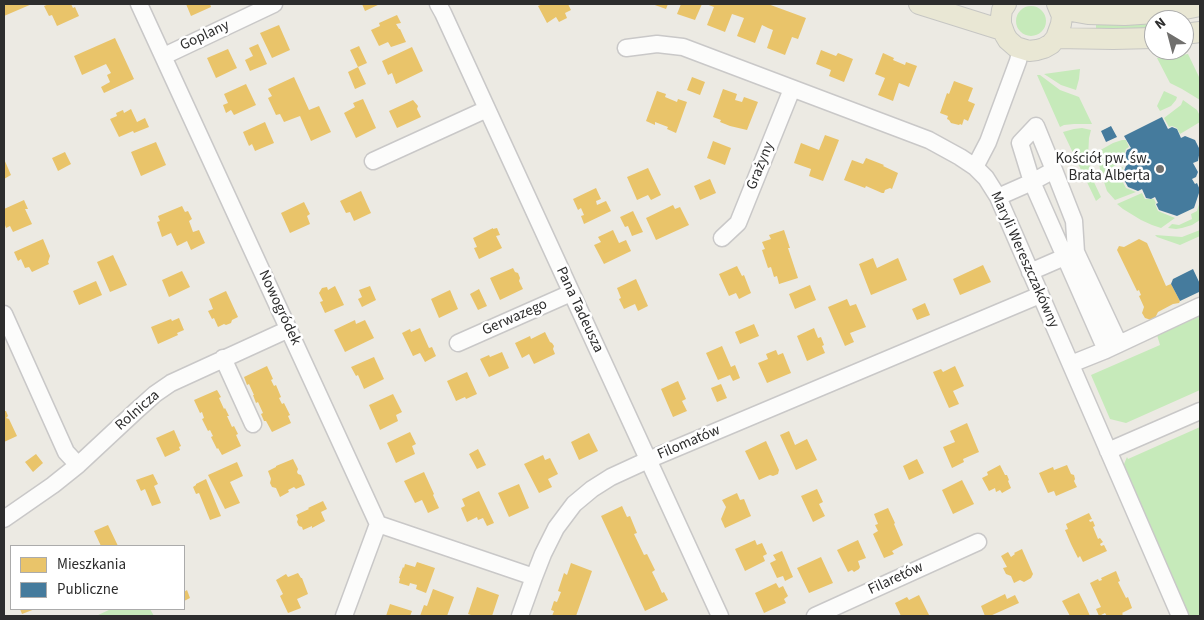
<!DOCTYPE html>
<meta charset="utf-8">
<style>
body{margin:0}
#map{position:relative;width:1204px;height:620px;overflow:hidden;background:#eceae3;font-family:"Source Sans 3",sans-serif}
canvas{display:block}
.frame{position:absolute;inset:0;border:5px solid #2d2d2d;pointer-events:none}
.legend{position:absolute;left:10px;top:545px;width:175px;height:65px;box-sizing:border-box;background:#fff;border:1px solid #ababab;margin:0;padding:6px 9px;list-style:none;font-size:15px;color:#2d2d2d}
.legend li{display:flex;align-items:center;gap:10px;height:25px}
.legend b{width:25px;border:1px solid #ababab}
.north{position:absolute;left:1144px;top:10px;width:50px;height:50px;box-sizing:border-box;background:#fff;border:1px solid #ababab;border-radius:50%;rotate:323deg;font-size:14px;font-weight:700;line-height:20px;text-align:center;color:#2d2d2d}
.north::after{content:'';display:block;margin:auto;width:18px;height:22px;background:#706f6d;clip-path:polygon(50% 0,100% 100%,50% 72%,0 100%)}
</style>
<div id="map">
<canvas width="1204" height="620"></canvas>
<div class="frame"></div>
<ul class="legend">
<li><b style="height:14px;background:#e9c46a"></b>Mieszkania</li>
<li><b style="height:14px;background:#457b9d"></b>Publiczne</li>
</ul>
<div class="north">N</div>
</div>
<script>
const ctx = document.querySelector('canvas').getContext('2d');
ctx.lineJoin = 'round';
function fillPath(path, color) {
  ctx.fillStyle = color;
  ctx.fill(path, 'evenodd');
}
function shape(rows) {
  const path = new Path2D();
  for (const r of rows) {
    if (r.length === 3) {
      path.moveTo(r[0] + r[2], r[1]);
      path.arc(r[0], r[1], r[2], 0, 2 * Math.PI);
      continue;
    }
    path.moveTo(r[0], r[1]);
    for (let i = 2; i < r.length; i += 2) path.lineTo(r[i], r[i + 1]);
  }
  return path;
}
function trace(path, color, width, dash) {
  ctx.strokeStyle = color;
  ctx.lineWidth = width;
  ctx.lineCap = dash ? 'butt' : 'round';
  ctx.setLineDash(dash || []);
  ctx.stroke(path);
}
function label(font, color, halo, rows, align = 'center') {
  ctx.font = font + ' "Source Sans 3",sans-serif';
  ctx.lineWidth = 5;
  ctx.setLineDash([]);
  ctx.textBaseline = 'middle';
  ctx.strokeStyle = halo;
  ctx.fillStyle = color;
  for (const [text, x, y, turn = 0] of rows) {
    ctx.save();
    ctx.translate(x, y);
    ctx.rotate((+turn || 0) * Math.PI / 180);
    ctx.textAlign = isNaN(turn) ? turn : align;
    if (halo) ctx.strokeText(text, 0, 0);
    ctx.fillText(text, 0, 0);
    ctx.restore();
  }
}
const green = shape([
 [1031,21,15],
 [1154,23,1154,29,1096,29,1096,24],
 [1188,54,1200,79,1200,100,1182,89,1170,83,1157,58],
 [1080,69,1079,79,1076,90,1061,85,1044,74],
 [1037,75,1040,75,1060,90,1079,97,1092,124,1074,124,1064,125,1060,127],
 [1164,91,1175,96,1177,97,1176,100,1171,106,1160,111,1157,106],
 [1183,100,1197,110,1200,116,1200,122,1180,134,1177,128,1172,126,1169,127,1164,118,1181,105],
 [1082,128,1091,130,1089,138,1088,158,1092,178,1101,197,1096,201,1063,132,1074,129],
 [1122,140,1126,140,1129,147,1126,149,1124,155,1126,160,1107,170,1101,175,1097,152,1113,143],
 [1123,167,1120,177,1126,188,1136,192,1115,200,1107,191,1103,179,1113,171],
 [1142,193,1145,199,1154,199,1156,203,1155,204,1158,211,1175,218,1161,228,1152,225,1141,220,1123,209,1117,204],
 [1200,201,1200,220,1192,225,1182,228,1176,229,1168,228,1172,224,1179,225,1192,219,1191,214,1197,211],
 [1200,230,1200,236,1180,245,1157,237,1155,235,1182,237],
 [1200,316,1200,390,1126,423,1110,419,1091,375,1160,345,1157,335],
 [1200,427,1200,616,1189,616,1129,482,1124,468,1124,464,1127,457,1128,459],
 [111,609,150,609,154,616,96,616]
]);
const homes = shape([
 [7,4,32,4,4,16,4,5],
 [49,4,71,4,73,8,75,7,79,16,57,26,52,15,49,16,44,6],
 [186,4,210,4,211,7,191,16],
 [362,4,380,4,365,11],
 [543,4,568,4,571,10,565,13,567,18,559,22,556,17,547,23,538,6],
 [652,4,668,4,666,9],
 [681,4,702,4,695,20,677,14],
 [706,4,768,4,806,18,798,39,792,37,785,55,767,48,773,30,768,28,762,25,755,43,737,36,744,18,732,14,725,32,707,25,714,7],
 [397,15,401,23,396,24,399,29,400,29,406,42,391,47,388,42,379,46,371,30,380,26,379,23],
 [279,25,290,50,272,58,260,33],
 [115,38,134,79,104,93,101,87,110,82,107,75,111,73,106,64,82,75,74,56],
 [258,44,267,64,250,71,245,60,253,56,249,48],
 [359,46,367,63,358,67,366,84,355,89,348,72,358,67,350,50],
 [412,47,423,71,396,84,392,73,388,75,382,61],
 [228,49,237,68,216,78,207,58],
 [821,50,836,56,838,53,853,59,844,82,829,76,831,70,816,64],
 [883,53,894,58,893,60,905,65,906,62,917,66,909,87,899,83,893,101,878,95,885,78,875,74],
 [294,77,309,110,319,106,331,132,311,141,300,116,284,122,280,114,276,115,268,98,272,96,268,89],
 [692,77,705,82,700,95,687,90],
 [954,81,973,88,968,101,975,104,968,121,964,119,962,125,960,124,959,125,951,123,949,120,947,119,948,116,940,113,947,93,949,94],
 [246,84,256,105,234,115,231,110,226,113,223,105,228,103,224,94],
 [723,89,737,94,735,100,742,102,744,97,758,102,747,130,730,126,720,122,721,120,713,117],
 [657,91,666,94,665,97,677,102,678,99,687,102,676,133,667,129,668,127,655,122,655,125,646,121],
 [363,99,376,128,356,138,344,113,355,107,353,103],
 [413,100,418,106,417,109,421,117,397,128,389,111],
 [131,109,137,122,145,118,149,127,134,133,133,131,119,137,110,119,117,116,116,113,123,110,124,113],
 [265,122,274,143,255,151,252,144,249,146,243,132],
 [825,135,839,140,823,181,809,176,811,169,794,163,801,143,819,150],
 [713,141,731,148,725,165,707,158],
 [156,142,166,165,141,176,131,152],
 [65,152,71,164,58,171,52,158],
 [866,158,884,165,883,166,898,173,892,189,890,188,885,190,884,193,882,193,866,186,865,188,844,180,852,160,863,164],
 [4,159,11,175,4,179],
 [648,168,661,195,651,200,648,195,637,200,627,177],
 [710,179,716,193,700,200,694,186],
 [596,188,601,199,596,201,597,205,606,201,611,211,584,224,581,216,584,215,581,208,578,210,573,199],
 [361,191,371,213,354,221,350,212,346,213,340,201],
 [24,200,28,209,25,209,32,224,13,232,10,226,6,228,4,222,4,209],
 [304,202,310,214,307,216,310,224,290,233,281,213],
 [673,205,675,209,680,207,689,225,656,240,646,218],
 [182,206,185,212,188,211,192,219,189,221,193,232,199,230,205,243,191,250,187,241,177,246,171,233,162,237,157,222,160,221,158,216],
 [633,211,643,232,632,236,628,226,625,227,620,217],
 [493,228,493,229,497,228,500,235,496,236,502,248,479,259,474,248,477,247,473,238],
 [613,230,619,243,626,240,631,251,604,264,594,245,601,242,598,237],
 [784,230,790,248,788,248,798,278,779,284,777,276,774,277,771,267,768,268,762,250,765,249,762,242,771,239,769,235],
 [43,239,50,256,48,262,49,264,32,272,29,267,25,268,21,259,18,261,14,252],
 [1139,239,1147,243,1166,286,1171,284,1180,301,1179,303,1173,304,1158,312,1155,318,1151,320,1145,318,1142,313,1144,307,1139,296,1141,295,1139,290,1137,291,1117,250,1119,246,1124,247],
 [113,255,127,285,110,292,97,262],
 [873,258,877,268,898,258,907,280,871,295,859,264],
 [983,265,991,282,960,295,953,279],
 [737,266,742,276,744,275,751,293,739,299,736,293,729,296,719,274],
 [513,268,515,272,518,273,520,278,519,281,523,289,500,300,490,278],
 [182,271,190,287,169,297,162,280],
 [636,279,648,306,638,311,635,304,624,309,619,299,621,298,617,288],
 [96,281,102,295,79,305,73,291],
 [810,285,816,300,795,309,789,294],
 [335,286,344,305,325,313,320,302,323,301,319,293,322,288,327,287,328,290],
 [370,286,376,300,362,307,358,299,362,297,359,290],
 [479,289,487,306,478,310,470,294],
 [450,290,458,309,439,318,431,299],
 [226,291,238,317,232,320,231,323,226,325,224,324,218,327,214,318,212,319,208,311,213,309,209,299],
 [847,299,850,306,856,304,866,327,850,333,854,342,845,346,828,307],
 [925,303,930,315,917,320,912,309],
 [179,318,184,330,177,333,178,335,158,344,151,327,171,319,172,321],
 [355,320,356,324,365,320,374,338,345,352,334,330],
 [754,324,759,336,740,344,735,332],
 [420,328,429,348,432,347,436,356,425,362,420,353,413,356,402,333,410,329,411,332],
 [814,328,818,338,821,337,824,345,822,346,825,353,807,361,797,336],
 [545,332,550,342,552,343,554,346,553,349,555,354,534,364,529,354,522,358,515,343,530,336,531,339],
 [722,346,731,367,735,365,740,378,733,381,730,375,718,380,706,353],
 [776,350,778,355,783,353,791,373,767,383,758,363,768,359,766,354],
 [502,352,509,368,489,377,480,359,489,355,490,357],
 [374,357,384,379,364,389,358,375,356,376,351,367],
 [267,366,273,379,271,380,274,386,276,385,281,397,279,398,282,404,284,403,290,415,288,416,291,423,272,432,266,421,264,421,261,414,263,413,258,402,256,403,253,395,254,395,249,384,247,385,244,377],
 [955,366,964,386,953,391,959,404,949,408,933,372,941,369,943,372],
 [467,372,477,394,466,399,465,397,456,401,447,381],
 [678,381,686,399,682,401,687,411,673,417,661,389],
 [721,384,727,398,717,402,711,388],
 [217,390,221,397,219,398,224,409,225,408,229,416,227,416,232,427,234,426,238,434,236,435,241,446,222,455,218,448,217,449,211,437,213,436,210,430,208,431,202,419,204,418,202,412,200,413,194,400],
 [393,394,402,412,396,415,398,421,380,430,369,405],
 [4,411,6,411,8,416,6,418,9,419,17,436,4,442],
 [967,423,979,452,963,459,964,462,952,468,943,447,955,442,950,431],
 [174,430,181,446,179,447,180,450,165,457,156,438],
 [789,431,795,445,807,439,817,460,796,470,780,435],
 [410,432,416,444,412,446,415,454,396,463,387,443],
 [589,433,598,451,579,460,571,442],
 [766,441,779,470,778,474,773,476,770,475,759,480,745,451],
 [478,449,486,465,477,469,469,454],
 [36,454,43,463,33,472,25,462],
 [543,455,545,460,550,458,558,474,548,479,552,487,539,493,524,464],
 [293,459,298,469,297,472,298,474,301,475,305,485,296,489,294,487,288,490,289,492,280,497,276,488,272,487,270,483,271,479,268,471,276,467,276,466],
 [917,459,924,473,909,480,903,466],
 [237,462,243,476,230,482,240,503,225,509,208,475],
 [1000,465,1005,475,1007,475,1009,480,1008,481,1011,488,1002,493,1000,490,996,492,995,488,989,491,982,478,988,475,987,472],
 [1067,465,1071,474,1074,475,1075,479,1074,481,1077,487,1056,496,1054,491,1048,493,1039,473,1053,467,1054,470],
 [424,472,434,494,433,495,439,508,428,513,422,500,415,503,404,481],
 [153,474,158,484,154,486,161,503,152,506,145,489,141,491,136,480],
 [206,479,221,516,210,520,199,493,196,494,193,487,196,485,196,484],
 [962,480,974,504,953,514,942,490],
 [519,484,529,508,509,517,498,493],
 [817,489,823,502,819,504,825,516,813,522,801,496],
 [479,491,494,523,487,526,483,518,478,520,477,517,467,522,461,508,465,506,462,499],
 [737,493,740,500,744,499,751,516,725,528,721,519,726,507,722,500],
 [323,501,327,509,321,512,325,521,312,528,312,526,303,530,302,527,299,526,297,522,298,519,296,515,309,509,308,508],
 [622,506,627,517,630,516,637,533,634,534,644,555,647,554,655,570,652,572,657,582,662,593,664,592,668,600,645,611,601,516],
 [888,508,895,523,894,524,903,545,892,551,894,554,884,558,873,534,878,531,875,525,878,524,874,514],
 [1089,513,1092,519,1089,520,1090,522,1093,521,1095,526,1093,527,1098,539,1100,538,1103,542,1100,544,1101,546,1104,545,1107,551,1083,562,1080,556,1078,558,1071,544,1065,530,1068,529,1066,524],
 [108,525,118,546,101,546,94,531],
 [755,540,757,545,762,543,767,554,763,556,765,561,745,571,735,549],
 [858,540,866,558,858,561,860,567,859,569,854,572,852,570,848,572,837,550],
 [1022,549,1033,574,1031,578,1024,582,1020,580,1014,583,1011,576,1006,574,1003,568,1007,567,1001,556,1008,552,1011,557,1015,554,1014,553],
 [782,551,793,577,785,581,783,576,777,578,770,563,776,560,773,555],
 [821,557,833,583,809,593,797,568],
 [417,562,435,568,426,593,416,589,417,585,410,583,409,586,399,583,400,578,399,578,403,567,404,568,405,564,415,567],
 [571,563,592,571,576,616,552,616,554,611,551,610,554,601,557,602,561,592,558,591,564,573,567,575],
 [1116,571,1120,581,1118,582,1126,598,1128,597,1132,608,1122,613,1123,614,1121,616,1117,616,1116,615,1114,616,1107,616,1105,613,1099,616,1096,609,1101,607,1090,583,1098,579,1099,581,1102,580,1101,578],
 [298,573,301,578,302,578,308,594,297,599,301,608,288,613,280,596,283,594,276,580,286,574,288,577],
 [776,583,779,588,783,586,788,596,784,599,786,603,764,613,755,593],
 [477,587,499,595,492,616,474,616,468,614],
 [433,589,454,597,447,616,420,616,424,605,427,606],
 [187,590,190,598,184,601,184,592],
 [1079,593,1086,607,1090,616,1070,616,1062,601],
 [1005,594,1007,599,1015,595,1019,603,990,616,985,616,981,606],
 [919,595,929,615,926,616,901,616,895,603,907,597,909,600],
 [390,604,412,611,410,616,386,616],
 [20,609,35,609,22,614]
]);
const public = shape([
 [1162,117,1168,129,1172,127,1177,129,1181,138,1185,136,1195,140,1200,150,1198,161,1193,163,1198,172,1196,177,1192,179,1195,184,1197,183,1200,190,1194,208,1177,216,1159,210,1156,204,1158,203,1155,197,1151,199,1146,198,1142,189,1138,191,1128,187,1122,176,1126,166,1129,164,1125,155,1127,150,1131,148,1124,136],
 [1111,126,1117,137,1106,142,1101,131],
 [1193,269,1200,284,1200,293,1199,292,1180,301,1171,284,1173,279]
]);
const minor = shape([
 [139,4,378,524,344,616],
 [438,4,443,13,720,616],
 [626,48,657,44,683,47,929,140,960,157,975,167,986,178,998,197,1180,616],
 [164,56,274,4],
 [373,161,487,109],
 [975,167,988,142,1018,61,1021,49],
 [1054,170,1036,126,1020,143,1032,182,1106,350],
 [998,197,1032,182,1054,170,1074,221,1076,252],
 [722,238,738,223,792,89],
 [1030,272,1076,252,1119,344],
 [4,314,66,452,78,465],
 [458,343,571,293],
 [223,358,253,424],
 [1071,364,1106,350,1200,306],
 [1108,451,1200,411],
 [4,519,53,485,78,465,136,411,155,394,171,383,289,329],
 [378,524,534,577,543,554,556,528,574,504,592,489,611,477,648,460,1040,295],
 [520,616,534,577],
 [815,616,978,542]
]);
const major = shape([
 [919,4,1002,30],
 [1006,4,1002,10,1001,17,1001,24,1005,35,1008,40,1016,47,1029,51,1037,50,1044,48,1051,44,1056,38,1061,24,1062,16,1057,4],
 [1060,9,1088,14,1125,15,1170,12,1200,6],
 [1184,34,1200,32],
 [1056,38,1113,39,1154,38]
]);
const markers = [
 [1160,169,5,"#706f6d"]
];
const streetNames = [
 ["Goplany",205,36,-25],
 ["Grażyny",761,166,-68],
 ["Maryli Wereszczakówny",1024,260,66],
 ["Nowogródek",279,308,65],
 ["Pana Tadeusza",579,310,65],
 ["Gerwazego",515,318,-24],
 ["Rolnicza",138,411,-41],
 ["Filomatów",689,443,-23],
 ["Filaretów",896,579,-25]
];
const poiNames = [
 ["Kościół pw. św.",1150,160],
 ["Brata Alberta",1150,177]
];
fillPath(green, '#c6eaba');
fillPath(homes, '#e9c46a');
fillPath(public, '#457b9d');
trace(minor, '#c9c8c8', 19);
trace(major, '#c6c6c3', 22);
trace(minor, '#fcfcfb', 16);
trace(major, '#e9e7d4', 20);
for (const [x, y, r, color] of markers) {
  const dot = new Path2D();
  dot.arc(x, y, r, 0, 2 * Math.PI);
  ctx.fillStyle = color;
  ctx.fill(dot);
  trace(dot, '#fff', 2);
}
label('15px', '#2d2d2d', '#fff', streetNames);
label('15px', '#2d2d2d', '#fff', poiNames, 'right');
</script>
